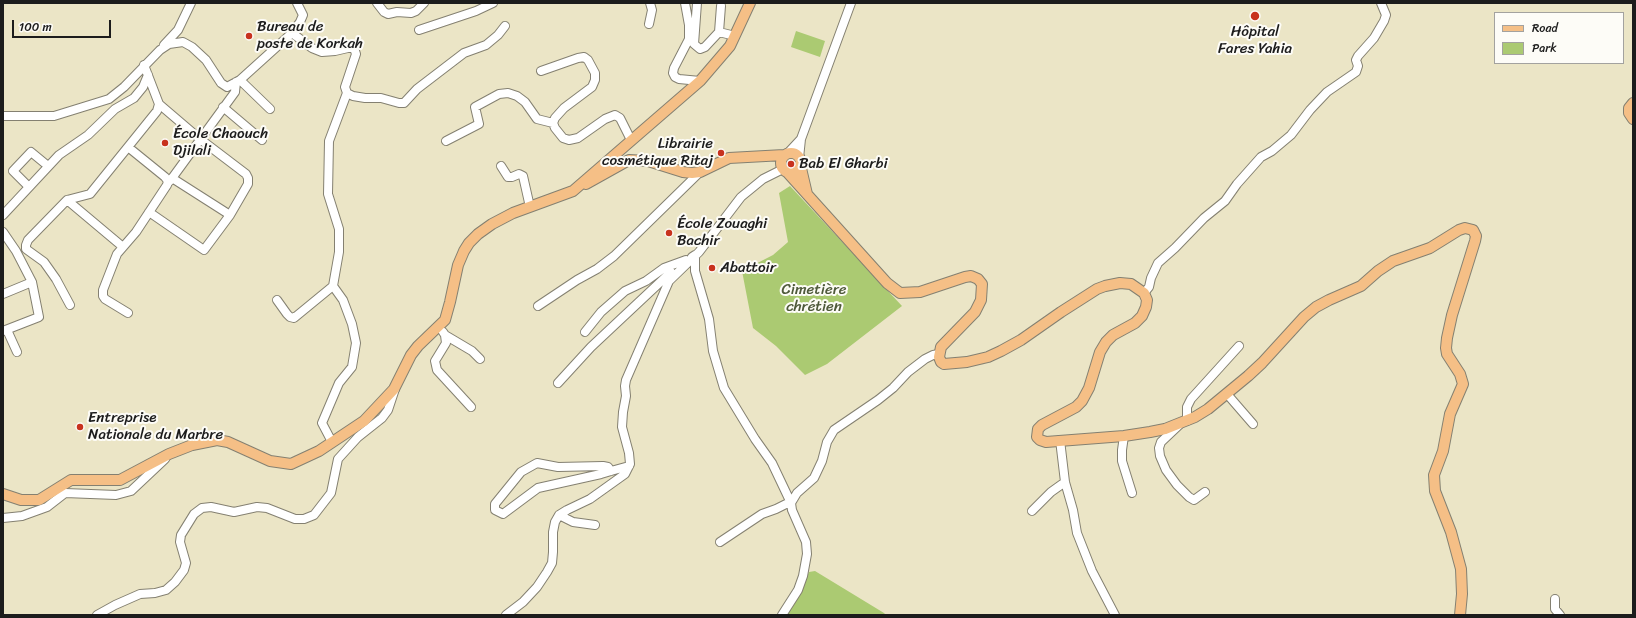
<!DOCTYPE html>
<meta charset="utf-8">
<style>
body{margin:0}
#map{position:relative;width:1636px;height:618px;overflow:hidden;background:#ebe5c6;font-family:Sriracha,sans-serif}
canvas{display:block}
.frame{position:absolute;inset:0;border:4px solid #1c1c1c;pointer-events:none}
.legend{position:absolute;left:1494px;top:12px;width:130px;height:52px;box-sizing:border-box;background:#fdfcf7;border:1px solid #a3a29f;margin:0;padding:5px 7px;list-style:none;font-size:12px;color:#1c1c1c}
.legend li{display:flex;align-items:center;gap:8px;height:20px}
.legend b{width:20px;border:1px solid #a3a29f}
.scale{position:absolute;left:12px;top:20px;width:99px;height:18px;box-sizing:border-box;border:2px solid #1c1c1c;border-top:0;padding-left:5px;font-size:12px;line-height:14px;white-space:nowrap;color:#1c1c1c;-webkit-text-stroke:3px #fdfcf7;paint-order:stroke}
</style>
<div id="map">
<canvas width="1636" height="618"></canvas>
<div class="frame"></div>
<ul class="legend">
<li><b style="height:5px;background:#f5bf86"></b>Road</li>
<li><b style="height:11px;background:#abca72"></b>Park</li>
</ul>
<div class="scale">100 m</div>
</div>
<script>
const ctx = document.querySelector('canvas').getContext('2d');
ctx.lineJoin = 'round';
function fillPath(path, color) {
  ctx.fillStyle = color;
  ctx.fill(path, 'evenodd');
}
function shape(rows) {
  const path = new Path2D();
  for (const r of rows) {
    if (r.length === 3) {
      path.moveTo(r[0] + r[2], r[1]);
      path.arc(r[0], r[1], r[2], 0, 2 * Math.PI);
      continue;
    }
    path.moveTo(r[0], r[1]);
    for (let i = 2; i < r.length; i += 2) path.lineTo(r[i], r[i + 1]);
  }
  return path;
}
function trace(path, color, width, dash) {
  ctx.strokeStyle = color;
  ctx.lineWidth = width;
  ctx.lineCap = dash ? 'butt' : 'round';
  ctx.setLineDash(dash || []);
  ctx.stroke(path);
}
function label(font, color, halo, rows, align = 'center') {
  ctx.font = font + ' Sriracha,sans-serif';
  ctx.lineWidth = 4;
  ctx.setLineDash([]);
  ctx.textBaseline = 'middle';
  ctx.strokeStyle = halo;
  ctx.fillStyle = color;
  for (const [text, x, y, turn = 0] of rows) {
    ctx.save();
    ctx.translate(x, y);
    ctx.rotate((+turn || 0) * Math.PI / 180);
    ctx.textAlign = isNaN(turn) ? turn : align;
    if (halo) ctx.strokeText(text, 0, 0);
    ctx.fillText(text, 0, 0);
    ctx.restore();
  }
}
const green = shape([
 [796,31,825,41,820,57,791,47],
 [790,186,902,306,827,364,805,375,776,346,753,328,742,271,773,255,788,242,779,193],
 [815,571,884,613,886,615,787,615,795,603,809,572]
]);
const minor = shape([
 [377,3,384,12,388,14,397,12,411,13,416,11,424,3],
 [685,3,689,25,689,39,674,68,673,73,675,77,679,79,700,81],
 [697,3,694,44,700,49,705,47,719,32,735,36],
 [649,24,652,10,650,3],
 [419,30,476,11,493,3],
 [719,32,721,6],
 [292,33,312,48,322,52,335,51,348,48,354,48,356,54,345,87,347,93,353,96,365,98,381,98,399,103,404,103,417,89,464,53,486,45,498,35,505,26],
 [164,45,178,30,191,3],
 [541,71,578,58,584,57,588,60,595,73,595,80,592,87,564,108,555,118,553,123,555,128,563,138,569,140,578,138,605,119,615,115,620,118,631,140],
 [240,80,270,109],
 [159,104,200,139,246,174,248,178,248,184,230,215],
 [223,107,262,140],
 [3,116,54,116,109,99,124,87,160,50,169,44,183,42,192,47,206,60,221,83,227,87,240,80,292,33,300,22,303,15,297,3],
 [446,141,479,124,475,107,499,94,508,93,517,96,525,102,537,119,553,123],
 [128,147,165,177,168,181,167,185,136,232,117,254,103,290,103,296,105,299,128,313],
 [787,154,801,139],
 [799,158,801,139,851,3],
 [501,166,508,177,512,177,519,174,523,176,530,207],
 [170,181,235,92,236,82],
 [29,187,13,171,31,152,48,166],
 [67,200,123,247],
 [149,212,204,250,230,215,172,178],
 [3,215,59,155,88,135,115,109,134,98,143,87,148,75],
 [3,232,16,251,32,282,39,317,3,331],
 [692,257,695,255,695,271,709,319,713,351,724,388,755,439,772,463,791,503,786,504,776,509,762,514,720,542],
 [1144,293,1149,287,1151,278,1158,263,1175,248,1204,218,1225,201,1237,184,1261,157,1272,151,1291,135,1310,110,1327,92,1356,72,1358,66,1356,60,1358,56,1374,38,1384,21,1386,15,1381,3],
 [3,294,32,282],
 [277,300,287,314,290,317,294,318,333,286],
 [70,305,56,279,44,262,26,249,26,245,28,240,67,200,90,194,157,111,159,104,144,65],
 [538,306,577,280,597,269,614,256,700,172],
 [7,330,17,352],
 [443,332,445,335,472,351,480,359],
 [585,332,601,312,625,291,646,281,664,268,686,260],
 [445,335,446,343,435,361,437,370,471,407],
 [558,383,591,347,671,272],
 [1227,394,1253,424],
 [1187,421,1187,407,1191,399,1239,346],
 [1179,425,1161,442,1159,448,1160,456,1166,470,1177,485,1189,497,1194,500,1205,492],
 [1124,436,1122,450,1122,461,1132,493],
 [1060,440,1065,482,1073,510,1077,533,1092,571,1115,615],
 [332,442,322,423,339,383,352,367,356,343,352,324,343,300,333,286,339,252,339,229,328,194,329,141,347,93],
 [611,471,608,467,603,466,558,467,537,463,521,472,495,504,495,510,503,514,538,488,601,474,611,471,629,466],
 [1032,511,1051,492,1065,482],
 [559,515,573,522,595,525],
 [3,518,22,516,47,507,65,493,116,495,131,491,165,459],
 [1555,599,1555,609,1560,615],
 [97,615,115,605,140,594,155,593,166,590,175,582,184,570,186,563,180,542,181,535,194,514,202,508,211,507,234,512,257,507,267,508,295,519,304,519,314,515,331,493,338,459,358,437,382,418,388,410,395,389],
 [506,615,523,602,537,587,547,572,552,563,553,552,553,532,555,522,559,515,567,510,590,499,625,474,630,464,629,453,622,427,623,412,626,396,625,386,626,380,669,281,699,252,741,197,763,179,783,169],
 [782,615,798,590,803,576,807,554,806,542,792,510,791,503,797,493,814,478,822,461,827,442,834,430,878,400,893,388,908,372,925,359,933,355,939,354]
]);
const major = shape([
 [1633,103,1629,108,1629,113,1633,119],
 [791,163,10],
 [800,164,807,194],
 [787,172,887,283,900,293,920,292,965,277,971,276,978,279,982,284,981,300,975,312,941,347,939,357,941,362,944,364,967,362,988,357,1001,351,1021,340,1061,312,1097,289,1105,286,1120,283,1131,284,1144,293,1147,300,1146,307,1142,316,1135,323,1113,335,1106,342,1100,352,1089,388,1082,401,1076,407,1042,425,1038,429,1037,437,1040,440,1046,442,1124,436,1150,432,1165,429,1195,417,1208,409,1248,376,1262,363,1304,317,1316,307,1329,300,1361,286,1378,271,1393,261,1430,248,1459,230,1465,228,1473,230,1476,236,1475,241,1452,315,1447,338,1446,348,1447,354,1460,374,1463,384,1450,414,1443,451,1434,475,1435,491,1451,532,1461,569,1462,594,1460,615],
 [586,184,629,160,648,161,683,172,692,173,700,172,729,158,784,155],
 [3,494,21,500,39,500,71,480,120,480,169,454,192,445,217,440,228,442,270,461,291,464,319,451,364,421,394,389,411,355,418,346,445,320,450,302,458,265,464,251,469,243,478,234,492,224,513,213,573,191,700,81,730,46,750,3]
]);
const markers = [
 [1255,16,5,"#c8321e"],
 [249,36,4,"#c8321e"],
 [165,143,4,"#c8321e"],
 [721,153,4,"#c8321e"],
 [791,164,4,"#c8321e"],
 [669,233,4,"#c8321e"],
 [712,268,4,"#c8321e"],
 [80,427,4,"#c8321e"]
];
const poiNames = [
 ["Bureau de",257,27],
 ["poste de Korkah",257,44],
 ["Hôpital",1255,32,"center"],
 ["Fares Yahia",1255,49,"center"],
 ["École Chaouch",173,134],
 ["Djilali",173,151],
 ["Librairie",713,144,"right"],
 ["cosmétique Ritaj",713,161,"right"],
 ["Bab El Gharbi",799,164],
 ["École Zouaghi",677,224],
 ["Bachir",677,241],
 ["Abattoir",720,268],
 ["Entreprise",88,418],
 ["Nationale du Marbre",88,435]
];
const parkNames = [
 ["Cimetière",814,290],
 ["chrétien",814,307]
];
fillPath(green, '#abca72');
trace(minor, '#848071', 10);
trace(major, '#848071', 12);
trace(minor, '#fff', 8);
trace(major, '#f5bf86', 10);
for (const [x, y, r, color] of markers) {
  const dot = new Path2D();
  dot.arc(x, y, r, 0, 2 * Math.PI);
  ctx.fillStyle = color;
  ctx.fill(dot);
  trace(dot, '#fdfcf7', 1.5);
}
label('15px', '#1c1c1c', '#fdfcf7', poiNames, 'left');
label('15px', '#4e593a', '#fdfcf7', parkNames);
</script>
